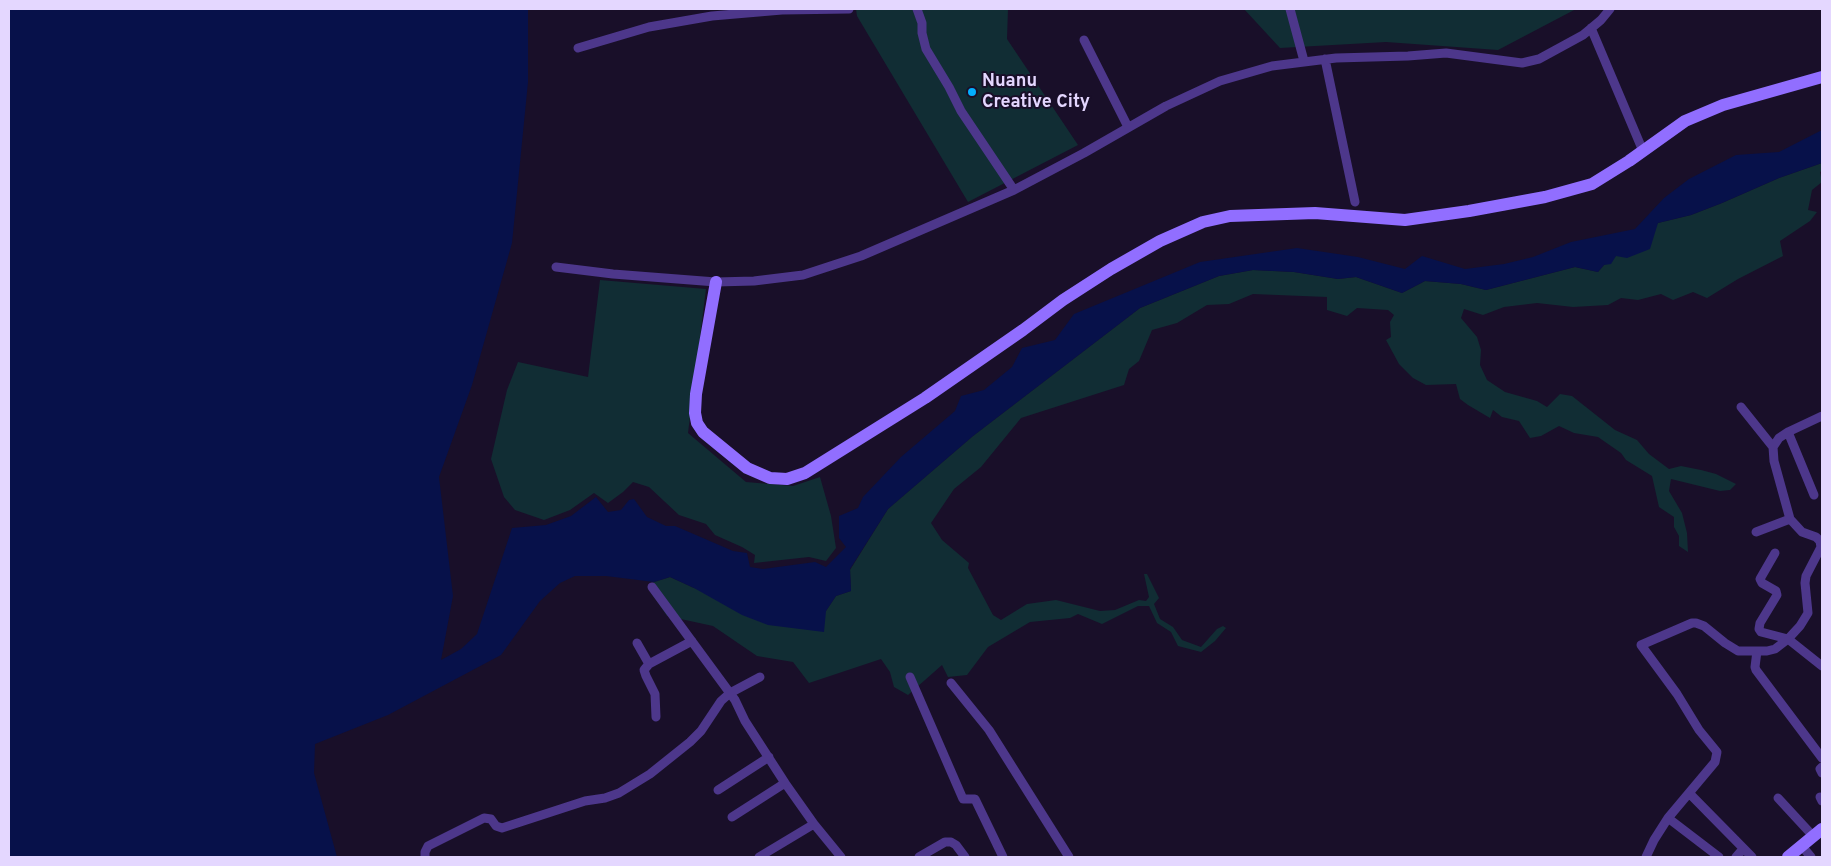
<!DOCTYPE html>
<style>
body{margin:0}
#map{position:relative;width:1831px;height:866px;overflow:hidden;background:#190f29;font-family:Overpass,sans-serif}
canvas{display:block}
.frame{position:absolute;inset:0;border:10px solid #e4d7ff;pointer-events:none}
</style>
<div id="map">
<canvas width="1831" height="866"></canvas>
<div class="frame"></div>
</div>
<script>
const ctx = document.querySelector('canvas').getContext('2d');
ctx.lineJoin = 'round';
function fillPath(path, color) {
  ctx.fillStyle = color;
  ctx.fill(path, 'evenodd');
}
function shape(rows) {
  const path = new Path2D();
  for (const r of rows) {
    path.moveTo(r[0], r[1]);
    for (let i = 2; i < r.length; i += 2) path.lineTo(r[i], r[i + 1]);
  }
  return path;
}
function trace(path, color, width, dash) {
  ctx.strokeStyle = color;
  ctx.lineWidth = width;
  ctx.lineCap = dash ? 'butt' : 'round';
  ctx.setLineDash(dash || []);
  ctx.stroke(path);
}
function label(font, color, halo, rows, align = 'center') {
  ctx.font = font + ' Overpass,sans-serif';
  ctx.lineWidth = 4;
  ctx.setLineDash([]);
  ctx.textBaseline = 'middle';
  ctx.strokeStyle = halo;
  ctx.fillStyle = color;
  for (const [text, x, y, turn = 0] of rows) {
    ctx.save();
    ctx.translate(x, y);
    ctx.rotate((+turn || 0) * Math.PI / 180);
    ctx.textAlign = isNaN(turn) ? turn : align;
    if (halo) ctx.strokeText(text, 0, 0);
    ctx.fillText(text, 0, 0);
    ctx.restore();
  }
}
const green = shape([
 [856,9,1008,9,1007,39,1078,145,968,202,857,16],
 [1244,9,1576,9,1498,50,1386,42,1280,48],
 [1822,163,1822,171,1820,172,1822,182,1812,190,1808,210,1817,212,1810,221,1780,241,1783,256,1738,279,1707,298,1693,292,1673,300,1661,294,1638,300,1621,298,1608,305,1573,307,1537,303,1504,307,1483,315,1464,309,1461,318,1477,337,1481,350,1480,365,1487,380,1505,392,1537,401,1547,407,1560,394,1572,396,1615,430,1637,440,1649,454,1669,469,1681,466,1701,470,1716,474,1736,484,1730,490,1720,491,1671,479,1669,491,1682,513,1687,533,1688,552,1679,546,1679,536,1674,527,1674,517,1659,507,1652,476,1626,460,1621,453,1598,437,1574,433,1559,426,1541,436,1530,438,1519,421,1502,417,1493,410,1490,418,1468,405,1460,399,1456,384,1426,385,1413,378,1399,364,1386,340,1391,337,1390,322,1394,315,1388,310,1357,308,1347,316,1327,310,1327,297,1253,294,1229,304,1207,305,1177,323,1152,330,1139,361,1129,369,1124,385,1021,418,981,467,954,489,931,523,942,540,969,563,968,568,993,615,1001,620,1027,604,1056,600,1100,611,1115,610,1139,600,1146,601,1149,597,1144,574,1147,574,1159,598,1154,604,1160,619,1173,627,1182,640,1201,647,1217,629,1223,626,1226,628,1215,641,1201,652,1178,646,1171,632,1157,623,1149,606,1138,606,1102,624,1078,614,1070,618,1030,622,988,647,967,675,948,677,942,665,908,695,894,687,890,672,881,659,809,683,793,662,757,656,713,626,667,616,648,588,654,582,670,577,694,588,826,611,836,596,851,591,850,570,888,509,973,436,1140,308,1219,276,1253,270,1294,272,1338,279,1356,277,1402,293,1425,281,1461,284,1486,290,1575,267,1598,272,1604,265,1658,223,1691,215,1722,203,1779,178],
 [600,280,706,289,688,433,746,482,793,486,820,477,831,516,836,548,826,561,809,557,754,563,755,555,742,547,715,535,706,524,679,515,649,487,633,482,623,492,608,503,594,493,570,510,544,520,515,510,504,497,491,459,507,390,518,362,588,377]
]);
const water = shape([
 [9,9,528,9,528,82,512,243,472,385,439,477,453,596,441,660,461,649,477,634,512,528,546,525,571,516,596,497,608,512,621,510,629,500,634,499,647,517,666,526,675,526,733,551,747,553,750,567,763,569,815,562,826,567,846,547,839,538,839,516,858,508,863,497,901,457,955,411,961,396,984,390,1012,367,1022,348,1055,340,1074,314,1200,262,1297,248,1358,257,1405,269,1422,256,1465,269,1504,264,1533,257,1571,242,1635,229,1664,198,1689,179,1736,155,1779,152,1822,130,1822,163,1779,178,1722,203,1691,215,1658,223,1650,249,1627,258,1616,256,1611,264,1604,265,1598,272,1575,267,1486,290,1461,284,1425,281,1402,293,1356,277,1338,279,1294,272,1253,270,1219,276,1140,308,973,436,888,509,850,569,851,591,836,596,826,611,824,632,768,625,742,615,694,588,670,577,654,582,606,576,575,576,560,583,540,601,501,655,388,715,315,744,314,773,337,857,9,857]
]);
const street = shape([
 [917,9,922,23,922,33,926,49,949,87,961,111,1014,190],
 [1290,9,1304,61],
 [1591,28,1643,151],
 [1084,40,1128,127],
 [578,48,649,27,712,16,782,10,849,9],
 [1325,59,1355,202],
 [556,267,613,274,716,282,754,281,803,275,861,256,1014,190,1084,153,1166,106,1220,81,1272,66,1336,58,1408,56,1446,53,1522,63,1539,59,1583,35,1601,20,1610,9],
 [1788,432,1814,495],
 [1773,447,1779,438,1788,432,1822,416],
 [1756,532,1790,519],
 [1775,553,1760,579,1762,583,1776,591,1777,595,1760,623,1759,629,1761,632,1788,639,1822,666],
 [652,587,735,700,745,721,785,783,814,824,841,857],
 [637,643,649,664],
 [1757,651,1755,667,1756,670,1822,758],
 [910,677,963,799,975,799,1003,857],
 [951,683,989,730,1069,857],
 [656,717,655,694,646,676,644,670,649,664,692,641],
 [1822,767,1820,769,1822,773],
 [718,790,769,757],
 [1690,794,1752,857],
 [1820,797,1822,801],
 [1778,798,1813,836],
 [732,817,785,783],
 [1668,818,1719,857],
 [1801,845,1811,857],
 [425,857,425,852,428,846,484,818,491,819,496,826,502,828,585,801,605,798,619,793,650,774,690,742,701,731,721,701,730,693,760,677],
 [759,857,814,824],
 [919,857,945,842,951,842,956,845,965,857],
 [1646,857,1654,840,1668,818,1715,762,1717,752,1699,730,1677,694,1641,645,1692,623,1696,623,1704,626,1725,643,1738,651,1767,651,1775,649,1788,639,1800,626,1808,613,1805,583,1806,576,1821,547,1820,541,1816,537,1802,532,1790,519,1774,461,1773,447,1741,407],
 [1736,857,1743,849]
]);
const secondary = shape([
 [716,282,696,394,695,413,697,423,703,432,747,468,770,478,787,479,805,473,925,398,1023,330,1063,300,1111,269,1160,241,1203,222,1230,216,1315,213,1405,220,1469,211,1545,197,1592,184,1629,161,1685,121,1723,105,1822,77],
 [1788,857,1822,829]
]);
const markers = [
 [972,92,5,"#03afff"]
];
const poiNames = [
 ["Nuanu",982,82],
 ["Creative City",982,103]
];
fillPath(green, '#112d34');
fillPath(water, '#07114a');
trace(street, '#4d378b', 9);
trace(secondary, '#916eff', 12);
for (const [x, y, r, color] of markers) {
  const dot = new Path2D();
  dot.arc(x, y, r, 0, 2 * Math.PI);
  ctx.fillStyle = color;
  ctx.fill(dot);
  trace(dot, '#190f29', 2);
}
label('bold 18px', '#e4d7ff', '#190f29', poiNames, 'left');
</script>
